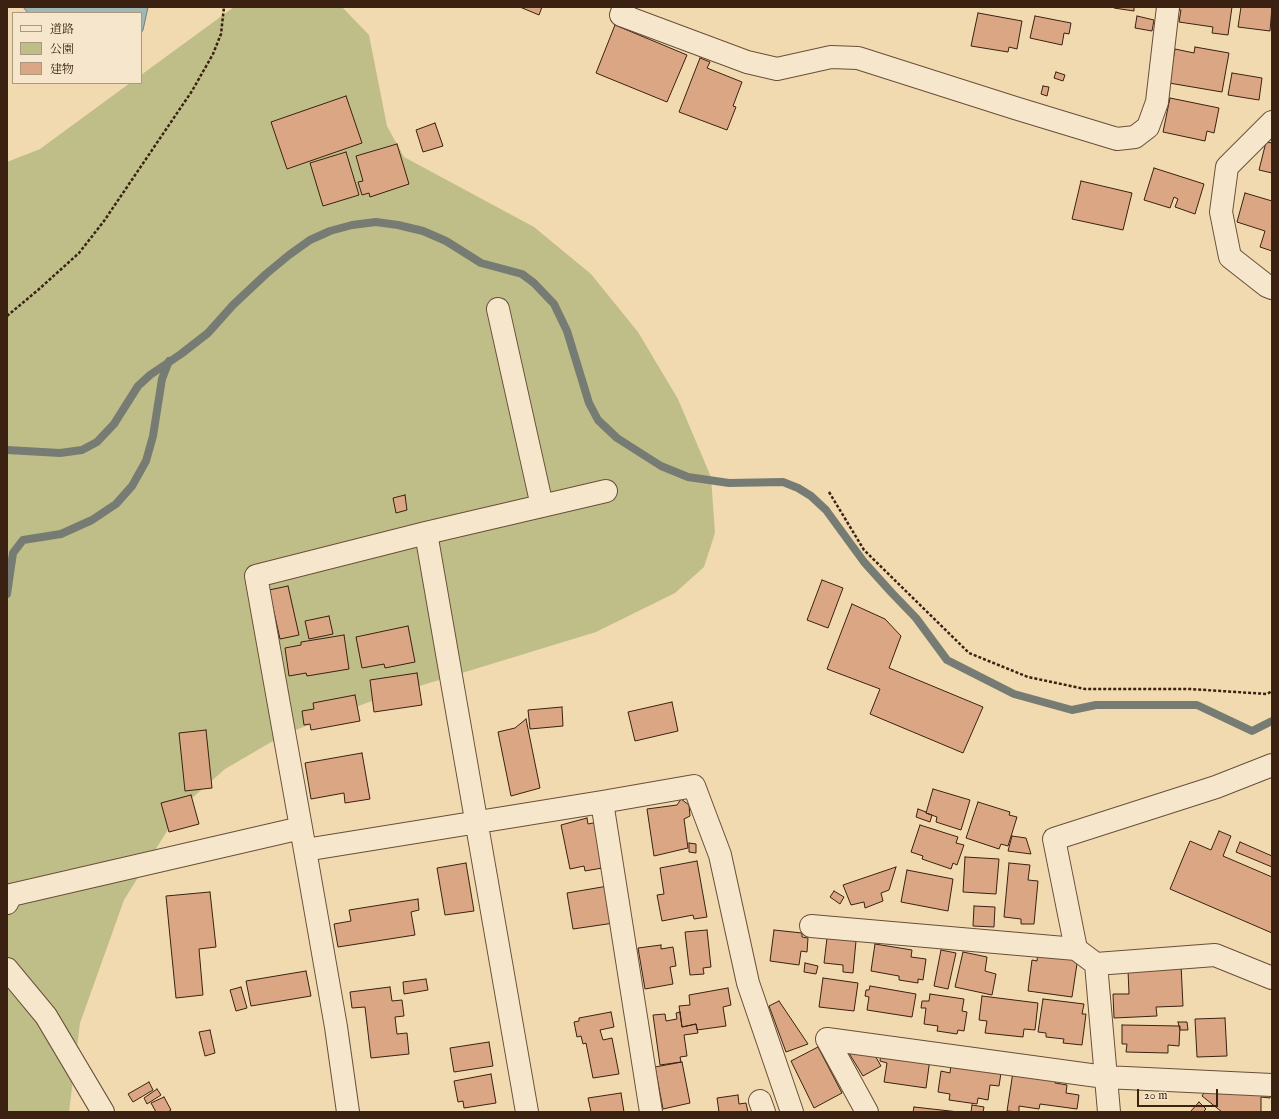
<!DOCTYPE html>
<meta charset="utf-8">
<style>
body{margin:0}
#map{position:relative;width:1279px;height:1119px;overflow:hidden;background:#f1dab0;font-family:"IM FELL English","Noto Serif JP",serif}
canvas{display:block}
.frame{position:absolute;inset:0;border:8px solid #3b2111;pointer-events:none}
.legend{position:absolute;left:12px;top:12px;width:130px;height:72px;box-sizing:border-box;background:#f6e7cc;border:1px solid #ab9881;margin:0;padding:5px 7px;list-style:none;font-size:12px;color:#3b2111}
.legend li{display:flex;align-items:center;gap:8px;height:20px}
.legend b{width:20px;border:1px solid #ab9881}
.scale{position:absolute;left:1137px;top:1089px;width:81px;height:18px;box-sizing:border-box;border:2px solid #3b2111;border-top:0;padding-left:5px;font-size:12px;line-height:14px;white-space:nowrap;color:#3b2111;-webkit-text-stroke:3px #f6e7cc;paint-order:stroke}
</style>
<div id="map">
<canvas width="1279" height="1119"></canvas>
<div class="frame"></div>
<ul class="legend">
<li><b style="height:5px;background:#f6e7cc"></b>道路</li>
<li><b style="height:11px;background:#bfbe88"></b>公園</li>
<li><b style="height:11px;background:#dba684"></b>建物</li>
</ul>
<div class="scale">20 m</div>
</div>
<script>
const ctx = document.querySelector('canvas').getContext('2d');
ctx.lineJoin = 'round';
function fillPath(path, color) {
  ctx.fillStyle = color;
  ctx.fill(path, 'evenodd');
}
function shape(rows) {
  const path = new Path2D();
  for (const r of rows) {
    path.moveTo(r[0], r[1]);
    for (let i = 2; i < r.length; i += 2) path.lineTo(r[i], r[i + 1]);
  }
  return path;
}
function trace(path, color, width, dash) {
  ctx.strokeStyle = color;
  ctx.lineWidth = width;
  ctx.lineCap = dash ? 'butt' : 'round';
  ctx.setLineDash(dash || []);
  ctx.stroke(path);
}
const green = shape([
 [234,7,342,7,369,35,387,126,404,157,534,227,591,274,638,332,678,399,711,477,715,533,704,567,675,593,596,632,377,699,285,734,225,769,182,807,124,900,80,1023,69,1112,7,1112,7,162,40,149,130,83,141,83,141,75]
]);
const water = shape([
 [23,7,148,7,143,30,141,33,141,13,28,13,23,7]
]);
const stream = shape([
 [7,450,60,453,82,450,97,442,114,424,138,386,150,375,181,354,208,333,233,305,266,274,289,255,310,240,330,231,352,225,376,222,398,225,423,231,446,241,481,263,522,274,534,283,554,304,567,331,589,403,598,420,617,438,661,466,688,477,729,483,783,482,798,488,811,496,826,510,864,562,891,592,916,618,947,660,1014,694,1072,710,1096,705,1197,705,1252,731,1272,721],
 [7,594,13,553,23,540,61,534,92,520,116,504,132,486,146,461,153,436,162,379,169,361]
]);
const building = shape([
 [520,7,542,7,539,15,520,7],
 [1114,7,1134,7,1134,11,1114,8,1114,7],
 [1179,7,1232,7,1228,35,1212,33,1213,27,1179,22,1181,10,1179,10,1179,7],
 [1241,7,1272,7,1270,31,1238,27,1241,7],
 [978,13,1022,21,1017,49,1009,47,1008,52,971,46,978,13],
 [1035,16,1071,23,1069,34,1064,33,1062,45,1030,38,1035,16],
 [1137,16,1154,20,1152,31,1135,28,1137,16],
 [615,25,687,55,667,102,596,73,615,25],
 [1195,47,1229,53,1222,92,1169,83,1175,49,1194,53,1195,47],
 [700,58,710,62,707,68,742,82,733,106,736,107,727,130,679,112,700,58],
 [1056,72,1065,75,1063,81,1054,78,1056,72],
 [1232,73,1262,78,1259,100,1228,95,1232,73],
 [1043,86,1049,87,1047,96,1041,94,1043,86],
 [346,96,362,143,287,169,271,122,346,96],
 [1170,98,1219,108,1214,133,1207,131,1205,141,1163,132,1170,98],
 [435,123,443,146,423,152,416,130,435,123],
 [1266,142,1272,143,1272,173,1259,170,1266,142],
 [397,144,409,184,370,197,369,193,362,195,358,182,363,181,356,156,397,144],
 [346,152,359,195,323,206,310,163,346,152],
 [1154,168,1204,184,1195,214,1175,207,1178,199,1174,197,1170,208,1144,200,1154,168],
 [1081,181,1132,193,1123,230,1072,219,1081,181],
 [1245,193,1272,201,1272,251,1260,247,1265,231,1237,222,1245,193],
 [405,495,407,510,396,513,393,498,405,495],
 [822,580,843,588,828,628,807,620,822,580],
 [288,586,299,635,280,639,269,590,288,586],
 [852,604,885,619,901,636,889,668,983,707,963,753,870,714,880,689,827,669,852,604],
 [329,616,333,634,309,639,305,621,329,616],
 [408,626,415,662,385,668,384,664,362,668,356,637,408,626],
 [344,635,349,669,307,676,306,673,289,676,285,648,301,645,301,642,344,635],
 [417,673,422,705,374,712,370,680,417,673],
 [355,695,360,721,311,730,310,724,304,725,302,711,314,709,313,703,355,695],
 [672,702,678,731,635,741,628,712,672,702],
 [562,707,563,726,530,729,528,710,562,707],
 [526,719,540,788,511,796,498,732,515,728,526,719],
 [206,730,212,788,185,791,179,733,206,730],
 [362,753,370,799,345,803,344,793,311,799,305,763,362,753],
 [933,789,970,800,961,830,936,822,937,817,926,813,933,789],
 [191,795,199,824,169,832,161,803,191,795],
 [681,799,689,805,690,816,684,819,688,848,654,856,647,809,677,805,681,799],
 [978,802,1010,812,1009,815,1017,817,1008,846,1001,844,999,849,966,838,978,802],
 [918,809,926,812,926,813,932,815,930,822,916,817,918,809],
 [587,818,588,824,598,822,608,867,585,871,584,866,570,869,561,825,587,818],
 [920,825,958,837,956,843,964,845,957,865,953,863,951,869,922,859,923,856,911,852,920,825],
 [1219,831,1231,836,1223,856,1272,877,1272,933,1170,889,1190,841,1211,850,1219,831],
 [1012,836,1026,838,1031,854,1008,851,1012,836],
 [1240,842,1272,856,1272,867,1236,852,1240,842],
 [689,843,696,844,696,853,689,852,689,843],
 [965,857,999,859,996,894,963,892,965,857],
 [697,861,707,917,694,919,693,915,662,921,657,895,664,894,660,868,697,861],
 [466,863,474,911,445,915,437,868,466,863],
 [1009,863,1030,865,1028,880,1038,881,1034,924,1021,924,1021,919,1004,917,1009,863],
 [896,867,889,890,881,893,883,901,865,908,864,902,851,905,843,885,896,867],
 [907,870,953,879,948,911,901,902,907,870],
 [608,886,614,923,573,929,567,893,608,886],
 [834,891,844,897,840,904,830,897,834,891],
 [210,892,216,947,199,949,203,995,176,998,166,896,210,892],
 [418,899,419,910,411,912,415,935,338,947,334,924,351,921,349,910,418,899],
 [974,906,995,907,994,927,973,926,974,906],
 [707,930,711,967,703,968,704,974,690,975,685,932,707,930],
 [774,930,802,933,802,937,808,938,807,952,801,951,799,965,770,961,774,930],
 [827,938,856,941,853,973,843,972,843,965,824,963,827,938],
 [875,944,912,950,911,957,926,959,923,980,918,979,918,983,899,980,899,976,871,971,875,944],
 [661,945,661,949,673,947,676,966,670,967,673,984,645,989,638,948,661,945],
 [941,950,956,953,948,989,934,986,941,950],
 [963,952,987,957,985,971,996,974,992,995,955,987,963,952],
 [1038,952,1078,957,1072,997,1028,991,1032,960,1037,961,1038,952],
 [805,963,818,966,816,974,804,972,805,963],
 [1181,964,1183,1006,1156,1007,1157,1016,1114,1018,1113,994,1129,994,1128,970,1181,964],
 [306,971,311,996,251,1006,246,981,306,971],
 [823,978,858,983,854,1011,819,1007,823,978],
 [426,979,428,990,404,994,403,982,426,979],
 [870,986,916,994,912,1017,867,1010,869,997,865,996,866,990,869,990,870,986],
 [241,987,247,1008,236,1011,230,990,241,987],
 [390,987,392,1001,402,1000,404,1016,395,1017,397,1034,407,1033,409,1054,371,1058,365,1007,352,1008,350,992,390,987],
 [728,988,731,1005,723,1007,726,1026,697,1030,696,1024,682,1027,679,1006,690,1005,689,995,728,988],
 [930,994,964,999,962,1011,967,1012,964,1031,958,1030,957,1034,937,1031,938,1026,924,1024,926,1008,921,1008,922,1001,929,1001,930,994],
 [982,996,1038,1003,1035,1030,1024,1029,1023,1037,985,1033,987,1021,979,1020,982,996],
 [1043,999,1084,1004,1082,1014,1086,1014,1082,1045,1063,1043,1064,1039,1046,1037,1046,1033,1038,1032,1043,999],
 [779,1001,808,1044,786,1052,769,1006,779,1001],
 [611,1012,614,1027,600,1030,603,1040,612,1038,619,1074,593,1078,586,1043,583,1044,581,1036,577,1037,574,1022,579,1021,579,1018,611,1012],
 [680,1012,682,1027,696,1024,698,1033,684,1035,687,1056,680,1057,681,1062,660,1065,653,1015,665,1014,666,1021,677,1019,676,1013,680,1012],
 [1225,1018,1227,1056,1197,1057,1195,1019,1225,1018],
 [1178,1022,1187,1022,1188,1030,1180,1030,1178,1022],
 [1122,1025,1180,1026,1179,1046,1168,1045,1168,1053,1126,1052,1127,1044,1122,1044,1122,1025],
 [210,1030,215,1053,205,1056,199,1032,210,1030],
 [489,1042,493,1066,454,1072,450,1048,489,1042],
 [818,1047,842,1093,814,1108,791,1061,818,1047],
 [870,1047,881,1066,863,1076,847,1050,870,1047],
 [881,1053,930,1059,926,1088,884,1082,887,1063,880,1061,881,1053],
 [682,1062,690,1103,663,1109,655,1067,682,1062],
 [951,1064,1001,1073,999,1086,990,1085,988,1100,978,1098,977,1104,949,1100,950,1094,938,1092,941,1071,950,1073,951,1064],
 [1013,1072,1056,1078,1055,1083,1067,1085,1066,1093,1079,1095,1077,1109,1040,1104,1039,1109,1019,1106,1019,1112,1007,1111,1013,1072],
 [491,1074,496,1103,464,1108,463,1101,458,1102,454,1081,491,1074],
 [1211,1081,1271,1084,1270,1098,1261,1097,1261,1112,1222,1112,1202,1096,1211,1081],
 [149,1082,153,1090,133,1102,128,1094,149,1082],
 [157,1089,161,1095,147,1104,144,1098,157,1089],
 [621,1093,624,1112,591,1112,588,1098,621,1093],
 [738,1095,739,1104,746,1103,748,1112,719,1112,717,1098,738,1095],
 [164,1097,171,1110,168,1112,156,1112,151,1103,164,1097],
 [1199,1102,1206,1109,1203,1112,1192,1112,1191,1111,1199,1102],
 [972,1105,984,1107,983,1112,971,1112,972,1105],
 [914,1107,959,1112,913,1112,914,1107]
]);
const path = shape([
 [7,316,38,290,79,253,104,221,192,91,213,54,221,34,224,7],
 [829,492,864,550,969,653,1028,677,1085,689,1190,689,1267,694,1272,691]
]);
const street = shape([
 [624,7,621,15,747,62,777,69,831,57,858,58,1015,108,1117,139,1135,137,1148,127,1157,102,1168,7],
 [1272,122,1227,167,1221,212,1230,257,1267,286,1272,288],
 [498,309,542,506],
 [426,533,527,1112],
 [602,802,651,1112],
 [305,850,256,576,426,533,606,491],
 [7,903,11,895,301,828],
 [811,926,1076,949],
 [1096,964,1215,955,1272,978],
 [7,969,46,1016,103,1112],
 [827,1039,1105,1077,1272,1085],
 [827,1039,867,1112],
 [760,1101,764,1112],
 [348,1112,336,1027,305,850,602,802,694,786,720,855,748,983,792,1112],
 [1109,1112,1096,964,1076,949,1054,839,1216,787,1272,765]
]);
fillPath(green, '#bfbe88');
fillPath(water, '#9eb8b5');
trace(water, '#767c73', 1);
trace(stream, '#767c73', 8);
fillPath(building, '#dba684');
trace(building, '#3b2111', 1);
trace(street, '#684f39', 24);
trace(path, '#3b2111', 2.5, [3, 2]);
trace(street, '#f6e7cc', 22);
</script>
